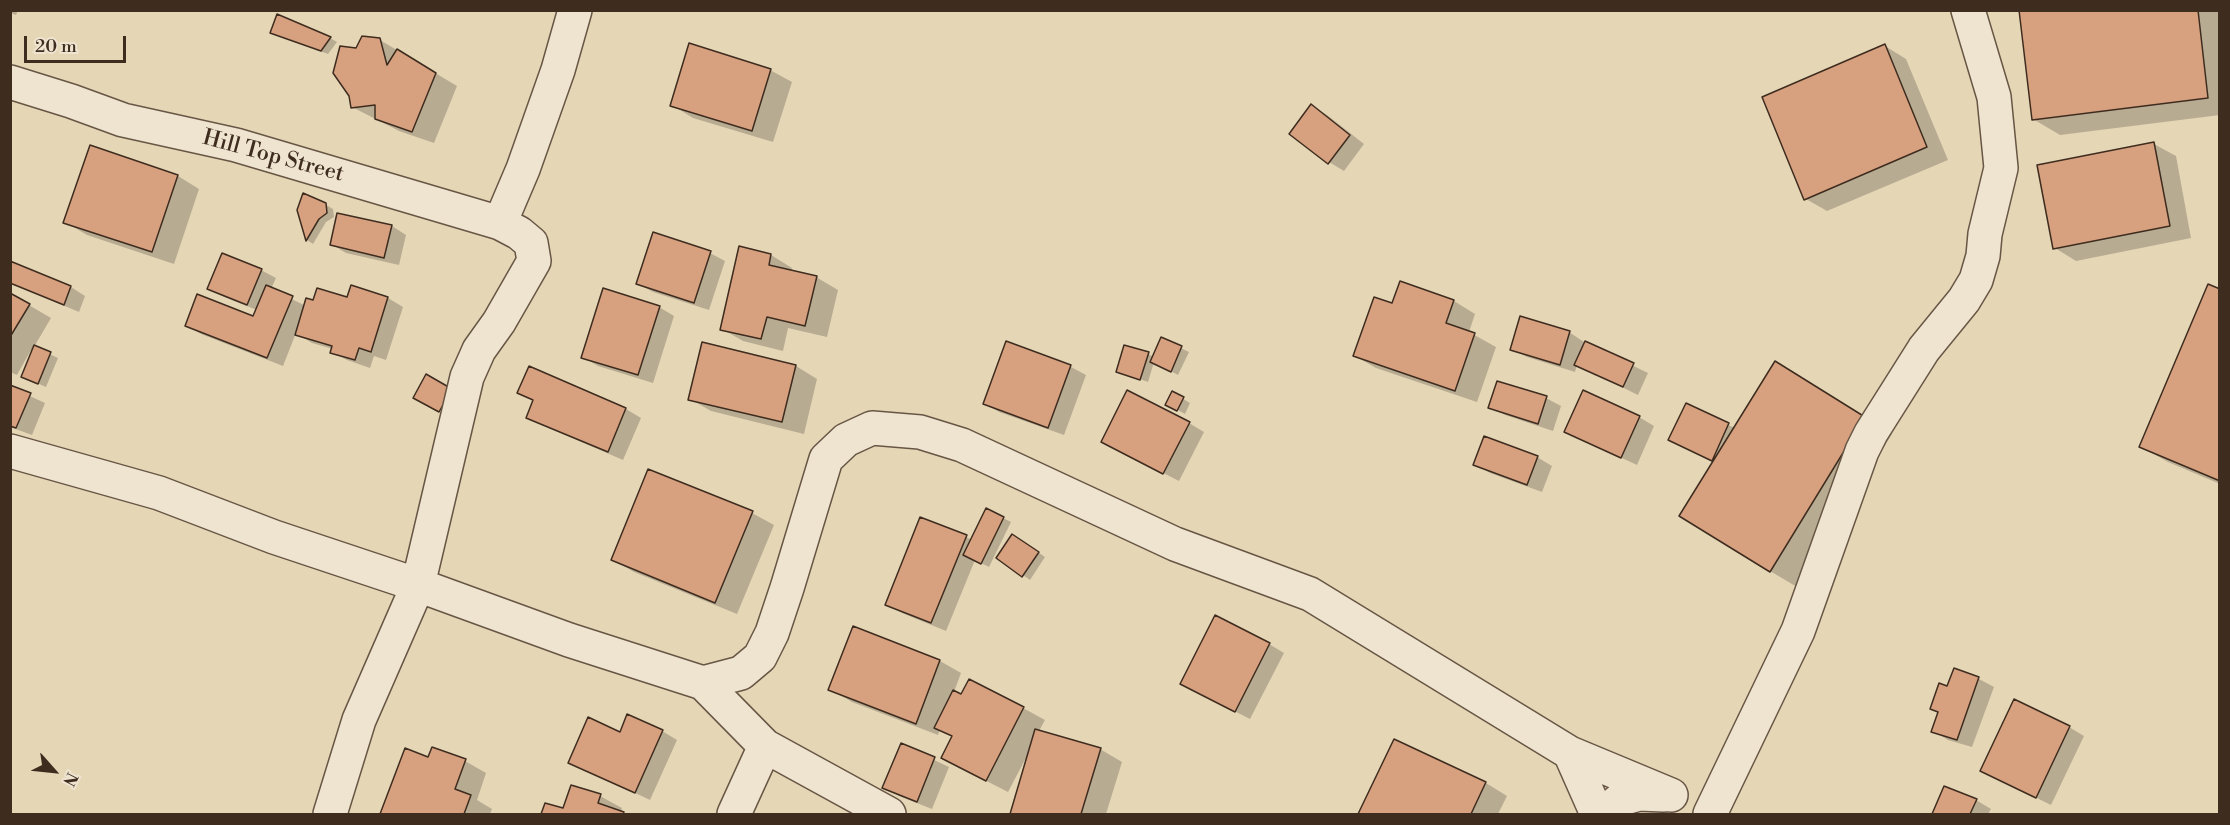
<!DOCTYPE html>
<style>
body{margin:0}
#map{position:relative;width:2230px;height:825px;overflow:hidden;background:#e5d6b6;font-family:"Libre Bodoni",serif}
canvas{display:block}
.frame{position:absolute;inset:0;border:12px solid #3e2c1f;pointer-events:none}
.north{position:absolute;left:24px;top:741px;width:60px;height:60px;-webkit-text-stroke:4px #eee4d0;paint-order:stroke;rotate:117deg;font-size:16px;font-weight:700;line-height:24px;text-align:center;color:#3e2c1f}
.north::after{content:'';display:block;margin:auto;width:21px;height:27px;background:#3e2c1f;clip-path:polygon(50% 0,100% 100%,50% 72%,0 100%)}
.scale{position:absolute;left:24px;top:36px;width:102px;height:27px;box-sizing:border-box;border:3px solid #3e2c1f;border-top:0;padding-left:8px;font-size:18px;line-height:21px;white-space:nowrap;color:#3e2c1f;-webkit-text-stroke:4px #eee4d0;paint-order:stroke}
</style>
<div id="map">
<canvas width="2230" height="825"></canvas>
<div class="frame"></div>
<div class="north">N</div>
<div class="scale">20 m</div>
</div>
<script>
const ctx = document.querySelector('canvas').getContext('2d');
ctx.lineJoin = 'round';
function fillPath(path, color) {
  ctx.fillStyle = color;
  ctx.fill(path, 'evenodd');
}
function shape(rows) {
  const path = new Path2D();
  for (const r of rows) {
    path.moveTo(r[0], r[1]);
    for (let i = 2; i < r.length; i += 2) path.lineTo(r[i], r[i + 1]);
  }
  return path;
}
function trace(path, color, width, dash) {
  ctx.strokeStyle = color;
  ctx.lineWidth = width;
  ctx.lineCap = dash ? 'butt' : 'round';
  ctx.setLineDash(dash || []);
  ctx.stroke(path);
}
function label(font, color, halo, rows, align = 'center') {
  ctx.font = font + ' "Libre Bodoni",serif';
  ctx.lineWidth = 5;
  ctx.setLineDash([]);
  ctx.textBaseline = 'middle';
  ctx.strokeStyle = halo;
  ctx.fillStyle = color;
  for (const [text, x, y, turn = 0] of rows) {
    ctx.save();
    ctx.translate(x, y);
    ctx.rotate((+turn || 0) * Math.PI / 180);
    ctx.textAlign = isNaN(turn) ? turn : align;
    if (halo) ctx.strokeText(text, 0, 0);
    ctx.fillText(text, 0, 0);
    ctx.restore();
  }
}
const shadow = shape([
 [10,10,18,10,16,15,10,13],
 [2021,10,2220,10,2220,115,2060,135,2033,119],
 [278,16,330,38,337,42,328,54,279,36],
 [380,40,457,86,434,143,399,131,352,107,357,49],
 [1885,46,1906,59,1948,160,1827,211,1806,199],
 [770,70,792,82,773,142,693,118,672,105],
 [1312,106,1327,115,1364,144,1344,171,1329,162],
 [2154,144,2176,156,2191,238,2076,261,2055,248],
 [91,147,178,176,199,189,174,264,87,235,65,222],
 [326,205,333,209,334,217,326,222,313,244,307,240,298,210],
 [392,226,406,235,399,265,346,253,331,244],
 [710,253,725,261,709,310,653,292,638,284],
 [771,255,792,268,791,272,816,277,838,290,827,337,788,328,783,351,743,341,722,329],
 [10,263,71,287,85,296,79,312,10,283],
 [261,270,276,278,271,289,306,306,314,302,348,299,352,287,388,298,403,307,386,360,374,356,370,368,347,360,332,352,333,349,312,343,296,333,283,366,201,334,186,325,254,318,257,310,224,297,209,289],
 [1401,283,1454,301,1475,314,1469,332,1496,347,1477,402,1376,368,1355,356,1393,305],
 [2220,290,2220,484,2168,462,2141,447],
 [10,294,51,318,34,347,58,358,46,387,30,380,33,351,31,350,17,375,10,372],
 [659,307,674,316,653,383,598,366,583,357],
 [1569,332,1584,342,1648,373,1638,395,1577,365,1575,372,1527,357,1512,349],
 [1162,339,1189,352,1178,375,1154,362,1148,382,1118,371,1148,354,1154,357],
 [1006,343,1071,367,1086,375,1064,435,999,412,984,403],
 [703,344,796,366,817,379,804,434,711,411,690,399],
 [530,368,626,409,641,418,623,460,542,425,528,417,534,401,519,393],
 [1802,378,1892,434,1797,587,1770,571,1714,462,1670,440,1728,425,1735,428],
 [10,387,45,403,32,435,10,427],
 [1173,393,1190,403,1185,414,1167,404],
 [1546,398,1561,406,1553,431,1505,415,1490,407],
 [1639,417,1654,426,1637,465,1566,432],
 [1189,423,1204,432,1179,481,1118,450],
 [1537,457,1552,466,1542,492,1490,473,1475,464],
 [987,510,1011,522,989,567,975,560,946,631,902,613,887,604,966,537,972,540],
 [752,513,774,525,737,614,634,572,613,560],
 [1020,540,1045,557,1030,580,1023,575],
 [1269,644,1284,653,1250,719,1197,692],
 [940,661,961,673,954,692,962,696,1023,708,1045,720,1039,731,1100,749,1122,762,1106,814,1011,814,1028,756,1027,756,1008,792,965,770,953,737,940,729,938,735,852,702,830,689],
 [1955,670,1979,679,1994,687,1972,747,1948,740,1933,731,1939,713,1931,709,1948,688],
 [2069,727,2084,736,2051,805,1982,771],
 [662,731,677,740,650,800,570,762,620,734],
 [1394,741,1486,783,1507,796,1498,814,1360,814],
 [902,745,949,767,932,809,899,796,884,787],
 [429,759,465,761,486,773,477,800,492,809,490,814,382,814],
 [1944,788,1976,800,1991,809,1988,814,1934,814],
 [600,796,622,808,621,812,625,814,542,814,546,805,564,810]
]);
const building = shape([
 [2019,10,2198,10,2208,98,2032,120,2019,10],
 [277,14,331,37,321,51,270,33,277,14],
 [362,36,380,38,387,65,397,49,436,73,412,132,375,119,375,105,351,108,349,96,333,73,340,46,356,48,362,36],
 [689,43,771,69,752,131,670,106,689,43],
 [1885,44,1927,147,1804,200,1762,97,1885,44],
 [1311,104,1350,135,1328,164,1289,134,1311,104],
 [2154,142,2170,226,2053,249,2037,165,2154,142],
 [90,145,178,175,152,252,63,223,90,145],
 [303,193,326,203,327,213,319,219,306,241,297,210,303,193],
 [337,213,392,225,384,258,330,245,337,213],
 [653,232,711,251,694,303,636,284,653,232],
 [739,246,771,254,769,265,817,276,805,326,767,317,761,339,720,330,739,246],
 [222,253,262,269,247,305,207,289,222,253],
 [10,261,71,286,64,305,10,283,10,261],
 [1400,281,1454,300,1446,323,1475,333,1455,391,1353,356,1374,297,1392,303,1400,281],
 [2208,284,2220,289,2220,481,2139,447,2208,284],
 [266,285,293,296,267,358,185,326,197,294,253,316,266,285],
 [351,285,388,297,371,352,359,348,355,360,330,353,332,346,295,335,306,298,313,300,317,288,347,297,351,285],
 [603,288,660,306,638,375,581,358,603,288],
 [10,293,30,304,10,337,10,293],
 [1520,316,1570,331,1560,365,1510,350,1520,316],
 [1161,337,1182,346,1171,372,1150,362,1161,337],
 [1006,341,1071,365,1048,428,983,404,1006,341],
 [1585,341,1634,363,1623,387,1574,365,1585,341],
 [702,342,796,365,782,422,688,400,702,342],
 [34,345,51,352,38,384,21,377,34,345],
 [1124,345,1149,352,1140,380,1116,372,1124,345],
 [1775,361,1865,417,1770,572,1679,516,1775,361],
 [529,366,626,408,608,452,526,418,533,400,517,393,529,366],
 [426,374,452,389,439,412,413,398,426,374],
 [1497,381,1547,396,1538,424,1488,408,1497,381],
 [10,385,31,393,16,428,10,426,10,385],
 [1127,390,1190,422,1163,474,1101,442,1127,390],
 [1583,390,1640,416,1621,458,1564,432,1583,390],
 [1172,391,1184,397,1177,411,1165,405,1172,391],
 [1686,403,1729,423,1712,461,1668,440,1686,403],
 [1484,436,1538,456,1527,485,1473,465,1484,436],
 [648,469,753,511,715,603,611,560,648,469],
 [986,508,1004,517,981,564,963,555,986,508],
 [920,517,967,535,931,623,885,605,920,517],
 [1012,534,1039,552,1022,577,996,558,1012,534],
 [1215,615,1270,643,1235,712,1180,684,1215,615],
 [853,626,940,660,916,724,828,690,853,626],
 [1954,668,1979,677,1957,740,1931,732,1938,712,1930,709,1939,683,1947,686,1954,668],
 [969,679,1024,707,986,781,941,758,952,736,934,728,953,690,961,694,969,679],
 [2014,699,2070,726,2036,798,1980,771,2014,699],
 [627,714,663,730,635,793,568,763,588,717,620,732,627,714],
 [1035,729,1101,748,1081,814,1010,814,1035,729],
 [1394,739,1486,782,1471,814,1358,814,1394,739],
 [901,743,935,757,917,802,882,788,901,743],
 [432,747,466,759,455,789,471,795,464,814,380,814,405,748,428,757,432,747],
 [571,785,601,794,598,803,624,812,623,814,541,814,545,803,563,808,571,785],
 [1944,786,1977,799,1970,814,1932,814,1944,786]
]);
const street = shape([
 [10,82,71,101,123,120,236,145,500,223,519,233,531,243,534,261,499,322,479,350,467,377,418,585,359,720,330,814],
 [500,223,523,169,558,70,575,10],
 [10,451,159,493,274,537,418,585,569,640,703,683,765,746,889,814],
 [703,683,741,673,760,657,772,633,787,588,826,459,846,440,872,428,920,432,962,445,1175,544,1310,594,1570,753,1671,795],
 [1570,753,1597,814],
 [734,814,765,746],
 [1603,814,1621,799,1639,794,1664,795],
 [1710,814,1798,631,1862,451,1871,433,1924,349,1964,300,1976,280,1983,256,1985,234,2001,168,1994,97,1968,10]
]);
const streetNames = [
 ["Hill Top Street",273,157,15]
];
fillPath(shadow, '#0003');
fillPath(building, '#d7a180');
trace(building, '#3e2c1f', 1.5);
trace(street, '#685645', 36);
trace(street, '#eee4d0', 33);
label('22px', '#3e2c1f', '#eee4d0', streetNames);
</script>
